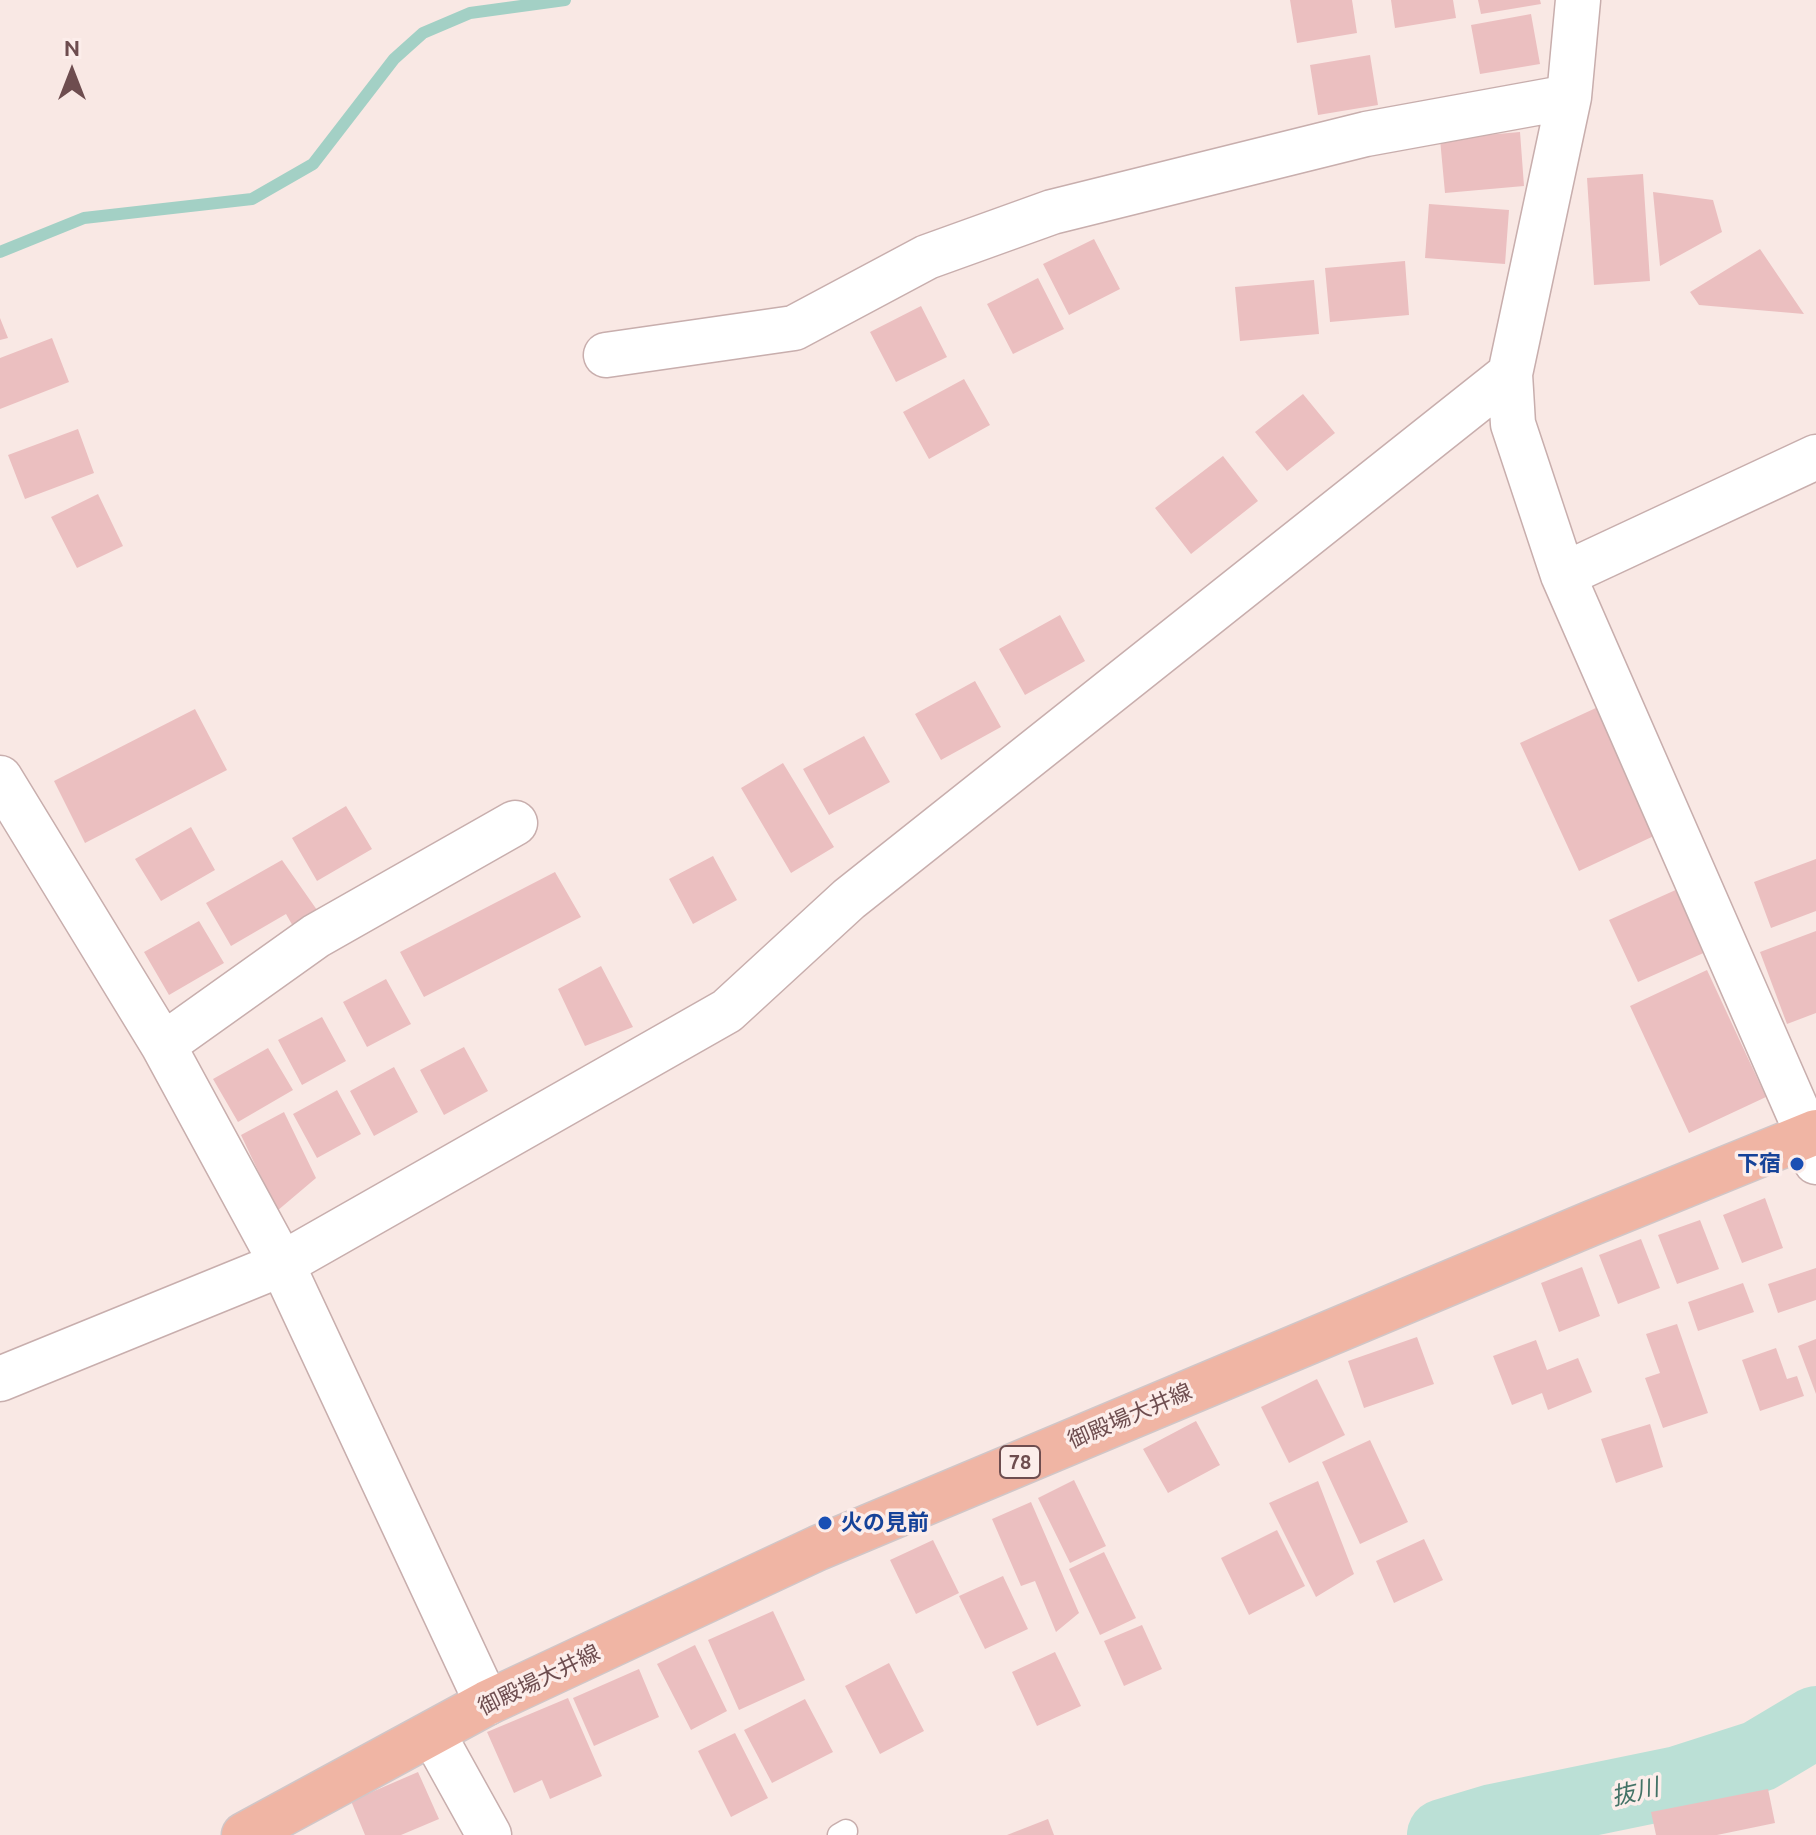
<!DOCTYPE html>
<meta charset="utf-8">
<style>
body{margin:0}
#map{position:relative;width:1816px;height:1835px;overflow:hidden;background:#f9e8e4;font-family:Ubuntu,sans-serif}
canvas{display:block}
.north{position:absolute;left:32px;top:32px;width:80px;height:80px;-webkit-text-stroke:6px #fcedea;paint-order:stroke;rotate:0deg;font-size:22px;font-weight:700;line-height:32px;text-align:center;color:#6e4d4f}
.north::after{content:'';display:block;margin:auto;width:28px;height:36px;background:#6e4d4f;clip-path:polygon(50% 0,100% 100%,50% 72%,0 100%)}
</style>
<div id="map">
<canvas width="1816" height="1835"></canvas>
<div class="north">N</div>
</div>
<script>
const ctx = document.querySelector('canvas').getContext('2d');
ctx.lineJoin = 'round';
function shape(rows) {
  const path = new Path2D();
  for (const r of rows) {
    path.moveTo(r[0], r[1]);
    for (let i = 2; i < r.length; i += 2) path.lineTo(r[i], r[i + 1]);
  }
  return path;
}
function trace(path, color, width, dash) {
  ctx.strokeStyle = color;
  ctx.lineWidth = width;
  ctx.lineCap = dash ? 'butt' : 'round';
  ctx.setLineDash(dash || []);
  ctx.stroke(path);
}
function fillPath(path, color) {
  ctx.fillStyle = color;
  ctx.fill(path, 'evenodd');
}
function label(font, color, halo, rows, align = 'center') {
  ctx.font = font + ' Ubuntu,"Noto Sans JP",sans-serif';
  ctx.lineWidth = 7;
  ctx.setLineDash([]);
  ctx.textBaseline = 'middle';
  ctx.strokeStyle = halo;
  ctx.fillStyle = color;
  for (const [text, x, y, turn = 0] of rows) {
    ctx.save();
    ctx.translate(x, y);
    ctx.rotate((+turn || 0) * Math.PI / 180);
    ctx.textAlign = isNaN(turn) ? turn : align;
    if (halo) ctx.strokeText(text, 0, 0);
    ctx.fillText(text, 0, 0);
    ctx.restore();
  }
}
const stream = shape([
 [0,252,84,218,252,199,313,164,394,59,423,33,470,13,565,0]
]);
const river = shape([
 [1443,1835,1493,1820,1678,1782,1759,1756,1816,1722]
]);
const building = shape([
 [1290,0,1352,0,1357,33,1297,43],
 [1391,0,1453,0,1456,18,1395,28],
 [1478,0,1540,0,1541,4,1481,14],
 [1531,14,1540,64,1480,74,1471,25],
 [1370,55,1378,105,1318,115,1310,65],
 [1520,132,1524,186,1445,193,1440,139],
 [1643,174,1650,281,1594,285,1587,178],
 [1653,192,1713,200,1722,232,1660,266],
 [1429,204,1509,210,1505,264,1425,258],
 [1094,239,1120,289,1069,315,1043,264],
 [1760,249,1804,314,1699,305,1690,292],
 [1405,261,1409,315,1330,322,1325,268],
 [1038,278,1064,329,1013,354,987,304],
 [1314,280,1319,334,1240,341,1235,287],
 [921,306,947,357,896,382,870,332],
 [0,318,8,338,0,340],
 [52,338,69,382,0,409,0,358],
 [964,379,990,425,929,459,903,412],
 [1303,394,1335,433,1287,471,1255,432],
 [78,429,94,473,25,499,8,455],
 [1223,456,1258,501,1191,554,1155,508],
 [98,494,123,546,77,568,51,517],
 [1060,615,1085,661,1025,695,999,649],
 [975,681,1001,727,941,760,915,714],
 [1598,707,1656,835,1579,871,1520,743],
 [195,709,227,770,85,843,54,781],
 [864,736,890,782,829,815,803,769],
 [783,763,834,847,791,873,741,788],
 [346,806,372,849,317,881,292,838],
 [191,827,215,870,161,901,135,859],
 [713,856,737,900,693,924,669,879],
 [1816,859,1816,911,1771,928,1754,882],
 [282,860,317,910,294,928,286,914,231,946,206,903],
 [555,872,581,917,424,997,400,952],
 [1680,888,1708,951,1638,982,1609,920],
 [199,921,224,963,169,995,144,952],
 [1816,931,1816,1013,1787,1024,1760,952],
 [601,966,633,1027,585,1046,558,989],
 [1707,970,1766,1097,1689,1133,1630,1006],
 [386,979,411,1024,367,1047,343,1002],
 [322,1017,346,1061,302,1085,278,1040],
 [464,1047,488,1091,444,1115,420,1070],
 [268,1048,293,1090,238,1122,213,1079],
 [394,1067,418,1112,374,1136,350,1091],
 [337,1090,361,1134,317,1158,293,1114],
 [284,1112,316,1178,277,1211,241,1135],
 [1765,1198,1783,1248,1742,1263,1723,1215],
 [1700,1220,1719,1269,1677,1284,1658,1235],
 [1641,1239,1660,1288,1618,1304,1599,1255],
 [1582,1267,1600,1316,1559,1332,1541,1283],
 [1816,1268,1816,1300,1778,1313,1768,1284],
 [1743,1283,1754,1312,1698,1331,1688,1302],
 [1677,1324,1708,1413,1663,1428,1645,1378,1660,1373,1646,1334],
 [1417,1337,1434,1384,1364,1408,1348,1361],
 [1816,1339,1816,1394,1798,1346],
 [1536,1340,1547,1370,1578,1358,1592,1392,1548,1410,1542,1393,1512,1405,1493,1356],
 [1776,1348,1787,1379,1797,1376,1804,1396,1760,1411,1742,1360],
 [1317,1379,1345,1435,1289,1463,1261,1407],
 [1196,1421,1220,1465,1168,1493,1143,1449],
 [1650,1424,1663,1467,1616,1483,1601,1439],
 [1370,1440,1408,1522,1360,1544,1322,1462],
 [1074,1480,1106,1546,1070,1563,1038,1498],
 [1318,1481,1354,1574,1316,1597,1269,1503],
 [1031,1502,1079,1613,1056,1632,1035,1581,1021,1586,992,1519],
 [1277,1530,1305,1586,1249,1615,1221,1558],
 [1424,1539,1443,1580,1394,1603,1376,1561],
 [933,1540,959,1593,916,1614,890,1560],
 [1104,1552,1136,1618,1100,1635,1069,1569],
 [1003,1576,1028,1629,985,1649,959,1596],
 [773,1611,805,1680,739,1710,708,1640],
 [1142,1625,1162,1669,1124,1686,1104,1641],
 [695,1645,727,1711,691,1730,657,1664],
 [1055,1652,1081,1706,1037,1726,1012,1672],
 [889,1663,924,1731,880,1754,845,1686],
 [639,1669,659,1717,594,1746,573,1698],
 [568,1698,602,1776,550,1799,542,1780,514,1793,487,1732],
 [805,1699,833,1752,772,1783,744,1730],
 [735,1733,768,1798,731,1817,698,1751],
 [418,1772,439,1819,401,1835,365,1835,351,1801],
 [1768,1789,1775,1823,1717,1835,1656,1835,1651,1812],
 [1048,1819,1054,1835,1007,1835]
]);
const lane = shape([
 [839,1835,846,1831]
]);
const street = shape([
 [1578,0,1569,97,1510,374,1513,424,1563,575,1800,1117,1816,1162],
 [606,355,794,328,927,257,1052,212,1366,134,1569,97],
 [1563,575,1816,457],
 [0,778,163,1045,282,1264,487,1703],
 [163,1045,316,936,515,823],
 [0,1379,282,1264,727,1011,849,899,1510,374],
 [433,1734,489,1835]
]);
const primary = shape([
 [244,1835,487,1703,818,1548,1592,1223,1816,1132]
]);
const markers = [
 [1797,1164,8,"#1a4fb4"],
 [825,1523,8,"#1a4fb4"]
];
const shields = [
 [1020,1462,40]
];
const shieldNames = [
 ["78",1020,1462]
];
const transitNames = [
 ["下宿",1781,1164],
 ["火の見前",841,1523,"left"]
];
const streetNames = [
 ["御殿場大井線",1130,1416,-23],
 ["御殿場大井線",539,1680,-26]
];
const waterNames = [
 ["抜川",1635,1792,-13]
];
trace(stream, '#a3d0c5', 12);
trace(river, '#bbe0d6', 72);
fillPath(building, '#ebbfc0');
trace(lane, '#c8aead', 25);
trace(street, '#c8aead', 47);
trace(primary, '#d1c6c7', 47);
trace(lane, '#fff', 22);
trace(street, '#fff', 44);
trace(primary, '#f0b5a4', 44);
for (const [x, y, r, color] of markers) {
  const dot = new Path2D();
  dot.arc(x, y, r, 0, 2 * Math.PI);
  ctx.fillStyle = color;
  ctx.fill(dot);
  trace(dot, '#fcedea', 3);
}
for (const [x, y, w] of shields) {
  const box = new Path2D();
  box.roundRect(x - w / 2, y - 16, w, 32, 6);
  ctx.fillStyle = '#fcedea';
  ctx.fill(box);
  trace(box, '#6e4d4f', 2);
}
label('bold 20px', '#6e4d4f', null, shieldNames);
label('bold 22px', '#164399', '#fcedea', transitNames, 'right');
label('22px', '#6e4d4f', '#fcedea', streetNames);
label('italic 24px', '#437266', '#fcedea', waterNames);
</script>
